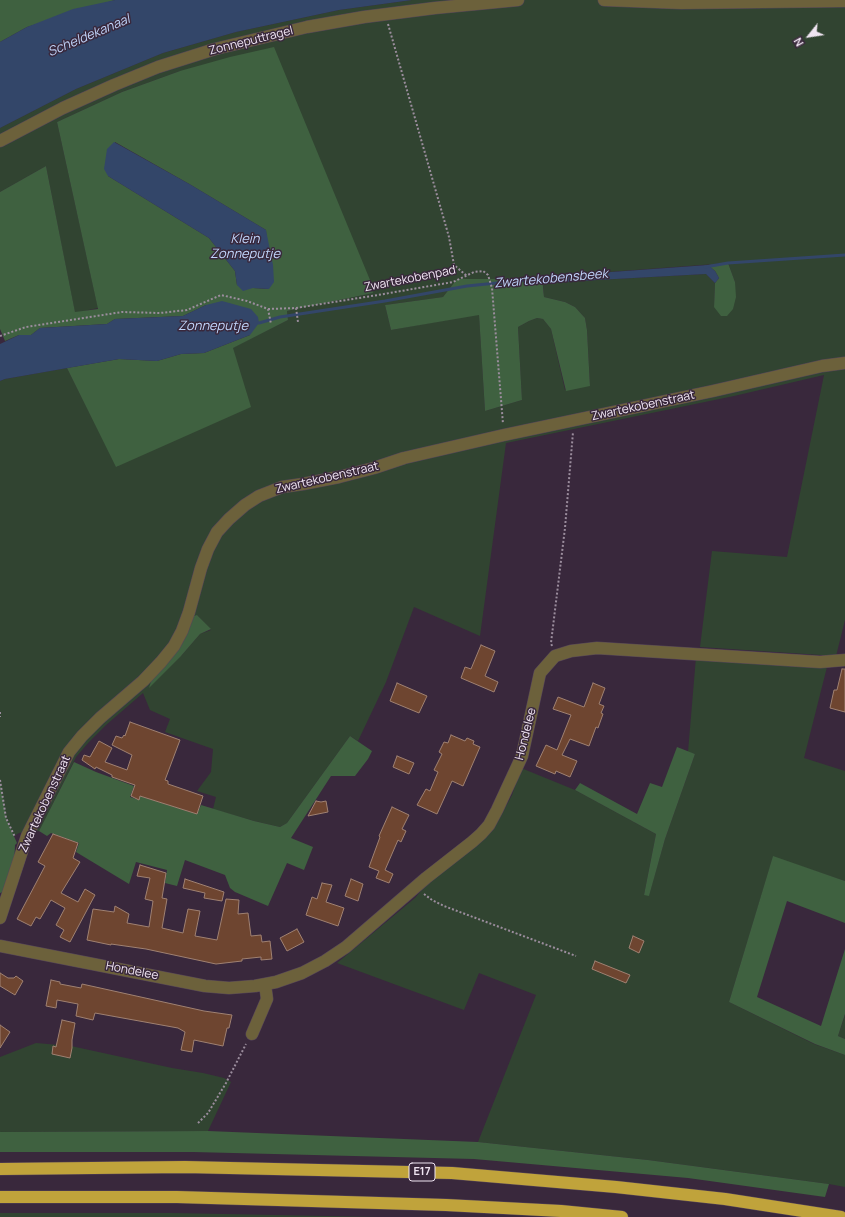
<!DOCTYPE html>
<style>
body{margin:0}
#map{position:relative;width:845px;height:1217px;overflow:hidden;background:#39283c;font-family:Manrope,sans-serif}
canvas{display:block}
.north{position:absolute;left:789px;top:16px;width:40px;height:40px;-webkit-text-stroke:3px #39283c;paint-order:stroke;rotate:240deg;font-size:11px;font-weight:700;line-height:16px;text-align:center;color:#f0e5f2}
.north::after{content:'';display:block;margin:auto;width:14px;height:18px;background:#f0e5f2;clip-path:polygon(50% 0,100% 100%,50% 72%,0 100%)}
</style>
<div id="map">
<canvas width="845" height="1217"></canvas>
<div class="north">N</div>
</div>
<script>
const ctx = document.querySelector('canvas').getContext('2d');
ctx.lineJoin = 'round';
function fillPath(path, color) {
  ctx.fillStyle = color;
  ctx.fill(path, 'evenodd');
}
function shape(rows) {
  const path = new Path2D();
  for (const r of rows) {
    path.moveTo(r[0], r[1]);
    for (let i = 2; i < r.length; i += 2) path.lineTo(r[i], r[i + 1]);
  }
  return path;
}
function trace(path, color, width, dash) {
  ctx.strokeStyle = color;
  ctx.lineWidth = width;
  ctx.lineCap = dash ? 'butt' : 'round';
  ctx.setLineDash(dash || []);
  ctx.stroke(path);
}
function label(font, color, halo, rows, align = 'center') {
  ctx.font = font + ' Manrope,sans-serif';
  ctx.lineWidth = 3;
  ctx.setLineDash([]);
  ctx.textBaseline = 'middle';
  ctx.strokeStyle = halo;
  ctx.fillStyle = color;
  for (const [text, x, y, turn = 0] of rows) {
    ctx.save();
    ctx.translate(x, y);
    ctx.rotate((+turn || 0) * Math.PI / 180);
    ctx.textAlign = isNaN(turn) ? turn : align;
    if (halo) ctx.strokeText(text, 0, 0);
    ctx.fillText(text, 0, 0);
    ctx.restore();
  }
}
const green = shape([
 [412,0,845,0,845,620,836,656,700,647,712,551,787,557,824,375,734,396,506,443,480,636,414,607,386,682,358,741,350,736,287,823,280,827,254,821,213,809,216,797,197,791,211,772,213,749,165,732,170,719,150,710,143,693,106,725,89,742,76,757,39,831,19,833,14,836,6,818,0,780,0,381,5,379,67,368,117,467,232,348,288,320,287,311,373,293,180,71,122,92,57,122,98,308,75,313,46,166,0,192,0,128,76,89,163,53,236,32,339,10],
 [728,263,735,282,714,307,715,283,706,274,543,283,544,297,565,302,575,307,585,318,587,330,590,385,565,390,551,329,543,319,537,318,529,321,518,327,522,400,485,411,479,314,391,330,385,305,443,297,457,279,495,279,542,277],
 [197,615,211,630,200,634,181,656],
 [696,657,827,667,804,758,845,771,845,881,773,857,729,1002,814,1044,845,1055,845,1187,829,1184,648,1160,478,1142,536,995,479,973,464,1010,337,963,415,898,425,886,470,850,493,830,512,795,521,768,575,790,656,834,644,895,649,895,665,839,695,754,688,752],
 [845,1015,845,1039,838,1036],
 [36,1043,71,1046,172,1068,203,1073,224,1078,231,1082,208,1131,0,1132,0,1057],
 [0,1213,172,1213,380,1217,0,1217]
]);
const forest = shape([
 [0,0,115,0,27,27,0,42],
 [274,47,370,280,373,293,287,311,288,320,233,348,251,407,116,467,67,368,119,359,157,361,181,354,204,353,250,335,206,305,183,316,115,319,107,324,40,328,31,335,19,335,5,341,0,329,0,192,46,166,75,312,98,309,57,122,122,92,180,71,230,57],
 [115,142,191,185,266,230,269,289,253,288,237,285,235,271,209,238,108,176],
 [728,263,735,282,736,297,733,309,727,316,721,316,714,307,715,283,719,278,715,271,708,265],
 [542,277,544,297,565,302,575,307,585,318,587,330,590,386,566,391,551,329,543,319,537,318,529,321,518,327,522,400,485,411,479,315,391,330,385,305,443,297,457,279,495,279],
 [197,615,211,629,200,634,181,656,149,688,153,675,191,617],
 [350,736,372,751,368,759,355,776,331,776,291,838,313,847,304,870,287,863,268,906,235,892,230,888,225,875,185,860,177,886,165,883,167,870,136,862,129,884,76,852,79,843,51,833,47,836,39,831,74,762,96,772,134,786,130,797,139,800,140,796,197,814,201,805,254,821,280,827,287,823],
 [677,747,695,754,665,839,649,896,644,895,656,834,575,790,580,783,637,814,650,783,662,787],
 [0,780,6,818,17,843,15,845,14,867,7,891,0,893],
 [773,856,845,881,845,923,787,901,757,997,821,1026,845,949,845,1014,838,1036,845,1039,845,1055,815,1044,729,1002],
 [208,1131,478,1142,648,1160,829,1184,825,1197,688,1178,474,1159,193,1152,0,1152,0,1132]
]);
const water = shape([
 [115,0,412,0,339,10,236,32,163,53,76,89,0,128,0,42,27,27,73,9],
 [114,142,191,185,266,230,273,265,274,282,269,289,253,288,243,291,237,285,235,271,209,238,108,176,104,169,107,149],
 [708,265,715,271,719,278,715,283,706,274,543,283,542,277],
 [222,301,251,309,258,317,259,323,250,335,204,353,181,354,157,361,119,359,5,379,0,381,0,344,19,335,31,335,40,328,107,324,115,319,183,316,206,305]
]);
const stream = shape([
 [705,267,728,263,845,255],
 [259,323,280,317,385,301,467,286,546,278]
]);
const building = shape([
 [481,645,495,651,485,676,498,682,494,692,461,678,465,667,471,669,481,645],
 [842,669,845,669,845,712,830,708,834,690,837,690,842,669],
 [397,683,427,696,419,713,390,701,397,683],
 [593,683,605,688,599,704,604,706,601,713,603,714,598,728,596,727,589,746,570,739,562,755,577,761,570,777,556,771,555,774,536,766,546,745,557,750,571,715,553,709,558,697,584,707,593,683],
 [130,722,180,740,165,780,168,781,168,784,203,796,197,814,140,796,139,800,131,796,135,785,112,777,112,775,96,767,95,769,82,760,84,755,90,757,99,741,112,748,105,762,127,770,132,755,112,745,116,736,122,738,124,735,125,736,130,722],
 [451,735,465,741,467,738,474,741,473,744,480,747,463,786,452,781,437,814,417,805,426,789,430,791,438,772,434,770,442,754,439,752,444,742,448,743,451,735],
 [397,756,414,763,409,774,393,767,397,756],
 [316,801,321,802,326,801,328,812,308,816,316,801],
 [392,807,409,815,402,829,406,831,401,842,398,840,385,870,393,874,389,883,376,878,379,871,369,867,380,837,379,836,392,807],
 [53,834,78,843,73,858,80,862,61,893,78,902,85,889,95,895,70,942,60,937,64,930,56,925,65,908,51,900,40,919,36,917,31,926,17,919,45,866,38,862,53,834],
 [140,865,166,873,162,898,167,899,162,928,183,933,188,909,200,911,195,936,217,940,226,899,239,900,238,914,248,913,251,936,261,935,262,942,270,941,272,959,261,960,261,957,242,959,242,961,216,964,146,949,111,944,111,945,87,940,93,909,114,912,115,906,129,914,127,923,149,927,153,901,145,899,150,878,137,876,140,865],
 [185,879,224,892,222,901,204,898,205,893,183,888,185,879],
 [351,879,363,884,358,901,345,896,351,879],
 [322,883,332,885,326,902,344,908,338,926,306,915,312,897,317,899,322,883],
 [297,929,304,942,287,951,280,938,297,929],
 [633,936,644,941,639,953,629,948,633,936],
 [595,961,630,975,626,983,592,969,595,961],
 [0,973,8,978,14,978,16,976,23,981,15,995,0,986,0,973],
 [51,980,60,982,60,984,81,988,82,984,204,1011,232,1015,229,1028,227,1028,223,1046,194,1040,192,1052,181,1050,185,1032,178,1028,95,1013,93,1020,76,1016,78,1004,57,1000,56,1008,46,1006,51,980],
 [62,1020,75,1023,72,1040,72,1048,70,1058,52,1054,53,1046,56,1047,62,1020],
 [0,1025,10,1032,0,1048,0,1025]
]);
const path = shape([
 [388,24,449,237,454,265,467,276],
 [296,308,298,322],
 [268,309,296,308,378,295,453,282,474,272,483,271,488,275,492,288,503,424],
 [0,336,26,327,122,312,160,313,187,310,221,295,247,301,268,309,271,324],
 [552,646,551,643,565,528,573,432],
 [0,712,0,717],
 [0,780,6,818,15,837],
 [424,894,432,900,444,906,576,956],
 [198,1123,208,1113,226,1083,246,1044]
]);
const minor = shape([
 [604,0,681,3,845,1],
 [0,141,63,108,114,85,158,67,215,49,307,27,364,17,435,8,518,0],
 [0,918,27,836,69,752,82,736,100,718,143,681,161,662,174,646,182,631,189,612,201,568,208,549,217,532,229,519,245,505,259,496,282,487,303,484,339,477,374,468,404,458,504,435,713,391,822,366,845,363],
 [0,946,205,986,229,988,255,986,276,982,302,973,325,961,346,947,426,878,472,842,481,834,489,825,497,810,522,756,540,673,555,656,571,651,597,648,820,662,845,660],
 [252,1034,267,999,265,984]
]);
const highway = shape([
 [0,1169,185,1167,452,1173,616,1187,725,1199,841,1217],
 [0,1197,177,1197,446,1205,561,1211,622,1217]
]);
const shields = [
 [422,1172,26]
];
const shieldNames = [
 ["E17",422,1172]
];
const streetNames = [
 ["Zonneputtragel",251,41,-14],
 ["Zwartekobenpad",410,279,-11],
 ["Zwartekobenstraat",643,406,-12],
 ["Zwartekobenstraat",327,478,-13],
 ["Hondelee",526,734,-76],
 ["Zwartekobenstraat",45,804,-65],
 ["Hondelee",132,971,11]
];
const waterNames = [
 ["Scheldekanaal",89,36,-23],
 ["Klein",245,239],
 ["Zonneputje",245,254],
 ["Zwartekobensbeek",551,279,-5],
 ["Zonneputje",213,326]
];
fillPath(green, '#314431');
fillPath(forest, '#3f6140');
fillPath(water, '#334669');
trace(stream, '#334669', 3);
fillPath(building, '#6e4530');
trace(building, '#9f8172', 1);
trace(minor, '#564659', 13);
trace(highway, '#564659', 13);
trace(path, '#9b8d9d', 2, [2, 2]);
trace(minor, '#6c613b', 12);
trace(highway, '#c0a33b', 12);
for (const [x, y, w] of shields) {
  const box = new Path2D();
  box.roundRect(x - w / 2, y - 9, w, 18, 3);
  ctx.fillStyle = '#39283c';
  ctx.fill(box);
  trace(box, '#f0e5f2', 1);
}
label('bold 11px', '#f0e5f2', null, shieldNames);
label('12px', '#f0e5f2', '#39283c', streetNames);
label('italic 13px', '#c0d5fb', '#39283c', waterNames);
</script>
